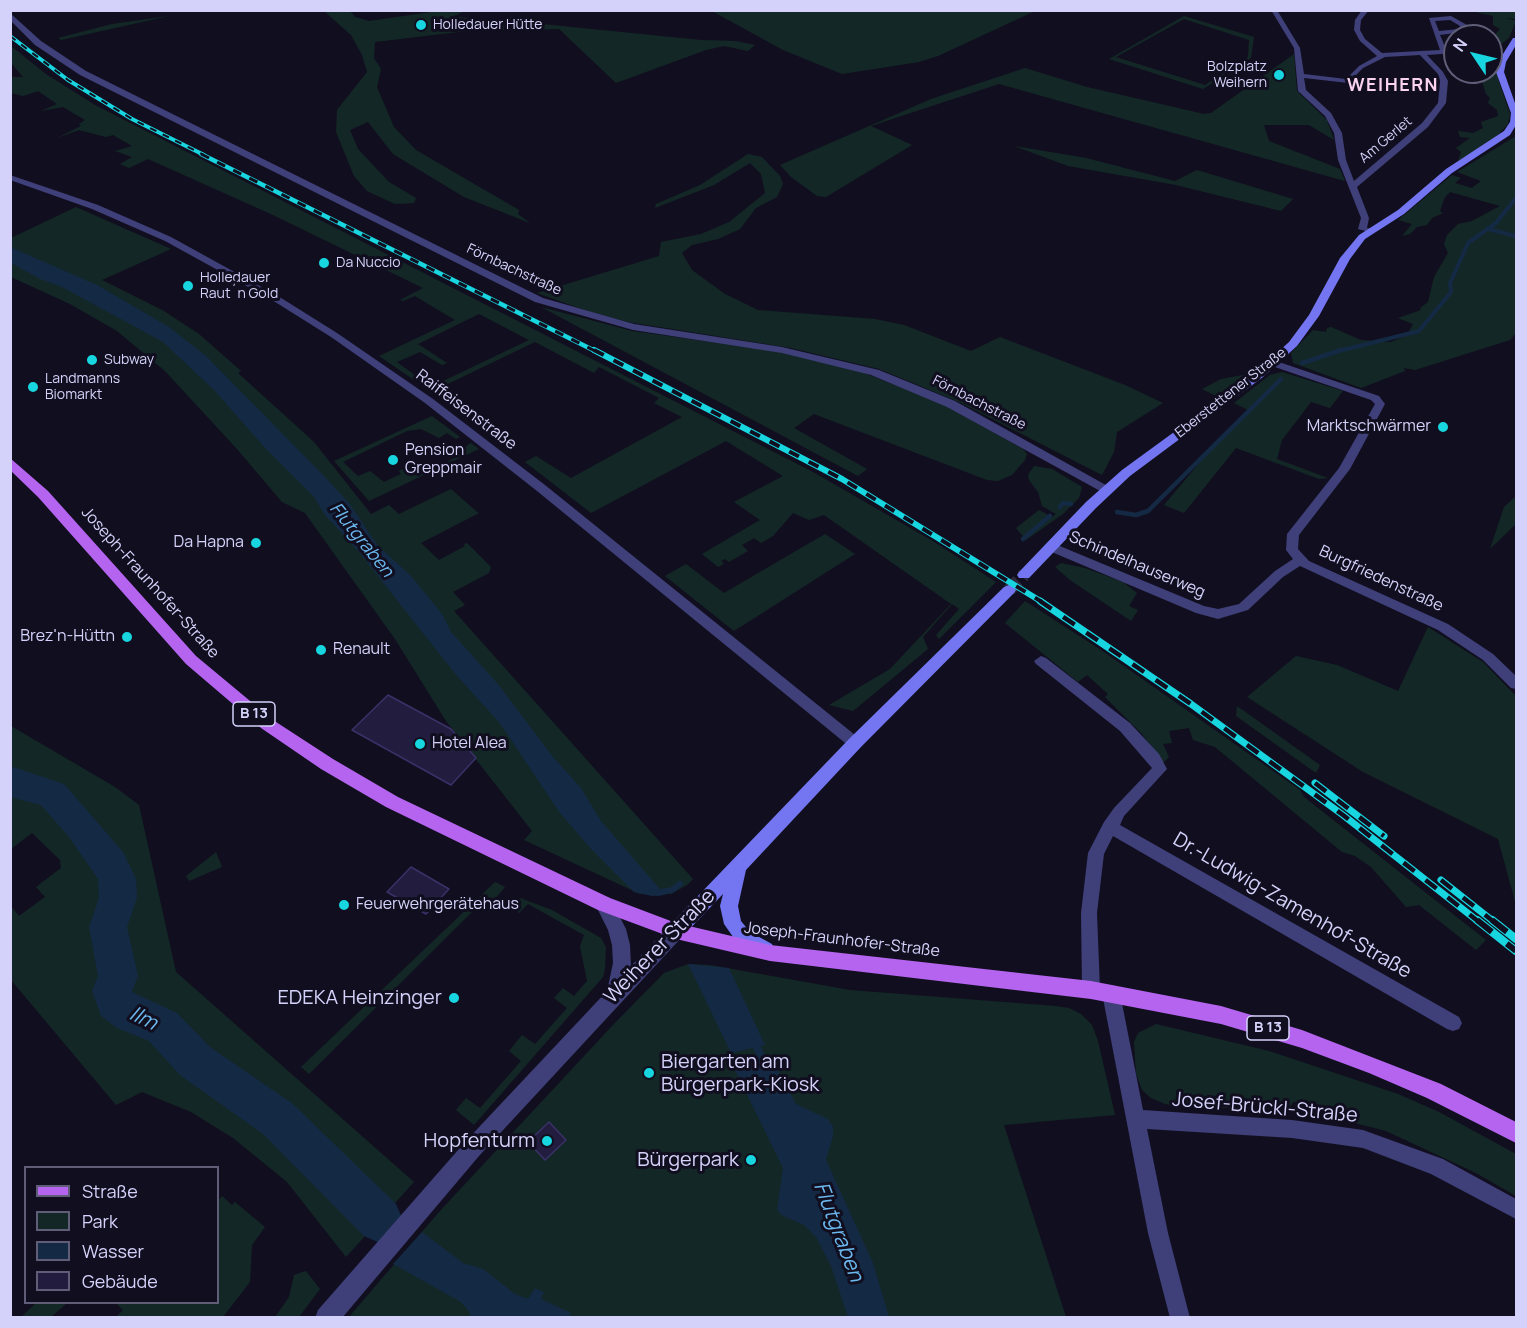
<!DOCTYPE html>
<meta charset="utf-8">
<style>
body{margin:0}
#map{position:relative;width:1527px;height:1328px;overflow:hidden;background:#110f1f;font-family:Manrope,sans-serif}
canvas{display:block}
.frame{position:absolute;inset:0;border:12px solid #d4d2fa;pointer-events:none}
.legend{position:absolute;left:24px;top:1166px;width:195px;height:138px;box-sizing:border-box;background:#110f1f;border:2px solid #5f5d77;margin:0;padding:8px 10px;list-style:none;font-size:18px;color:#d4d2fa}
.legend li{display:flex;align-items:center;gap:12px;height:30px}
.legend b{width:30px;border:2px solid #5f5d77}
.north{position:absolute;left:1443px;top:24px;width:60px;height:60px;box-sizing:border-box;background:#110f1f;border:2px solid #5f5d77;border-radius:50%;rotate:305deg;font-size:16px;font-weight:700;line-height:24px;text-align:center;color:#d4d2fa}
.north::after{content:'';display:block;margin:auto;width:21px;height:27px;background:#18d6e0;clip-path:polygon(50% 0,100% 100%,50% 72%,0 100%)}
</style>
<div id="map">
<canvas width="1527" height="1328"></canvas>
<div class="frame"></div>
<ul class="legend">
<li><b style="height:8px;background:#b464ef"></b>Straße</li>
<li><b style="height:16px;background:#132826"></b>Park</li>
<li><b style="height:16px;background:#142944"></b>Wasser</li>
<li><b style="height:16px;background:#221d3e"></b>Gebäude</li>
</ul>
<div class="north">N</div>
</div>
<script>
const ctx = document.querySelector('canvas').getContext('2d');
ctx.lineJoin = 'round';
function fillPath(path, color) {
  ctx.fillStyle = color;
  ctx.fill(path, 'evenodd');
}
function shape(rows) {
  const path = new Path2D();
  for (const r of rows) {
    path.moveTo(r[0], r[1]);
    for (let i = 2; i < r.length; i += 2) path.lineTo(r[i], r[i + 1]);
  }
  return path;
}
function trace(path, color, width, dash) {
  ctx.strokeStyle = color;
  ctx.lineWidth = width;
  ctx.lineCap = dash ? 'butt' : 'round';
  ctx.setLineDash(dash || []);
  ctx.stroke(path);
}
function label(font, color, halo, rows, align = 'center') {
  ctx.font = font + ' Manrope,sans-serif';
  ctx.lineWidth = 6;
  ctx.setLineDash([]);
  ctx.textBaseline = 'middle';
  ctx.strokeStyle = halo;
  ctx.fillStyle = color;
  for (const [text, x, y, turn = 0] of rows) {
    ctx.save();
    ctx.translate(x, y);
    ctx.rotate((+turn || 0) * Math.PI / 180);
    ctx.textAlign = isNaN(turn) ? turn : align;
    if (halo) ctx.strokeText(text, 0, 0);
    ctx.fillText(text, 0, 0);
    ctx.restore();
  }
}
const green = shape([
 [324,11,350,11,355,17,369,21,438,11,465,11,454,16,504,25,522,22,701,40,736,41,755,45,748,51,724,46,706,50,616,83,559,29,467,31,375,42,374,58,381,69,377,87,394,127,416,150,519,210,518,214,530,223,464,197,393,154,368,122,350,130,358,149,389,182,416,198,414,203,395,204,367,191,354,176,336,132,337,110,367,72,362,55,351,35],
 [712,11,1035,11,938,56,919,62,842,74,783,50],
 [1471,11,1516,11,1516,19,1506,18,1516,21,1509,38,1491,52,1491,39,1500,29,1493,25,1493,16],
 [169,16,61,40,58,38,112,24],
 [1184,16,1254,37,1251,58,1203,89,1109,59],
 [1184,19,1249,40,1248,57,1205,85,1116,57],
 [11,46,46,74,95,105,813,472,931,540,996,582,939,639,936,635,959,609,952,604,923,637,928,649,853,711,829,705,890,669,951,604,824,515,809,520,793,513,773,536,761,543,754,538,742,545,748,551,729,562,725,559,721,561,724,564,718,567,702,554,760,520,734,502,783,476,726,441,591,513,525,462,536,456,571,478,682,417,654,403,659,398,599,367,594,373,535,342,431,392,421,385,431,380,437,384,529,340,479,314,418,344,447,363,442,365,420,352,397,362,419,378,414,380,379,356,455,320,415,296,403,301,400,300,423,288,273,215,148,159,129,168,120,164,132,157,115,151,132,146,113,135,106,137,79,130,57,138,81,126,79,124,85,120,63,107,41,111,57,104,38,91,23,96,11,93,11,77,23,77,11,63],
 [1294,54,1297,91,1327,120,1334,140,1309,125,1264,125,1269,141,1340,169,1345,181,999,84,871,126,912,145,826,197,817,196,791,177,780,165,931,99,1025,68,1087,87,1204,114,1211,113],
 [1491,59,1496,61,1499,82,1510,114,1508,124,1493,140,1458,161,1461,152,1456,148,1470,138,1460,137,1458,131,1473,133,1483,128,1481,122,1498,116,1497,110,1488,103,1490,98,1486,94,1482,81,1469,78,1482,75,1480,72,1491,72],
 [1516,136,1516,333,1510,340,1415,370,1404,368,1405,371,1361,388,1293,363,1291,353,1313,330,1326,332,1327,328,1331,327,1361,340,1391,342,1407,335,1413,324,1398,318,1421,310,1420,308,1428,302,1434,277,1448,253,1444,244,1447,235,1458,224,1472,221,1500,206,1450,192,1445,197,1440,211,1443,213,1432,218,1427,225,1417,227,1410,234,1402,236,1412,224,1398,220,1452,175,1461,178,1455,183,1472,188,1481,181,1457,172],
 [1014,146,1086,158,1175,181,1197,170,1293,199,1281,211,1176,185,1068,166],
 [748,154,762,157,780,176,783,184,777,197,756,208,740,229,718,239,692,245,682,253,692,270,725,294,758,310,875,319,904,325,971,351,1000,337,1125,385,1163,403,1117,432,1114,452,1102,475,959,402,879,369,791,348,628,322,590,312,537,293,659,256,661,242,701,234,729,222,765,193,761,174,750,163,714,185,655,208,656,204,700,185],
 [76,207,171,249,102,280,164,311,199,334,241,371,238,373,314,442,371,514,389,505,399,514,451,489,476,511,479,513,421,543,439,560,465,546,464,544,467,543,491,567,489,573,453,592,465,605,454,611,693,879,687,885,671,894,640,894,524,840,532,831,446,721,395,639,305,513,282,502,237,449,165,371,117,331,70,304,11,277,11,238],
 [541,307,632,331,776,351,864,373,939,402,1023,449,1027,454,1025,460,1012,475,998,481,987,480,814,414,794,428,867,469,858,476],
 [1282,372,1343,391,1330,408,1311,402,1282,440,1277,459,1328,478,1319,479,1236,448,1184,513,1164,505,1211,449,1250,411,1234,403,1270,375],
 [1248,374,1218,397,1202,389,1221,379],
 [432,416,460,437,456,439,447,433,439,438,421,429,407,431,343,462,358,476,370,471,384,482,401,474,399,471,407,467,413,472,424,467,429,470,463,454,462,449,471,443,479,449,369,501,334,461],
 [1034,466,1052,469,1082,487,1079,498,1063,514,1026,540,1016,528,1039,510,1052,517,1056,514,1042,506,1038,492,1029,480,1028,475],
 [1516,496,1516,524,1490,549,1504,507],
 [825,534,855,554,734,631,665,576,686,564,724,593],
 [1061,563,1085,568,1123,582,1137,593,1129,606,1138,610,1131,621,1070,580,1055,567],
 [1025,601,1104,652,1300,790,1304,797,1486,940,1476,950,1419,905,1406,907,1371,867,1355,856,1342,852,1215,747,1193,740,1189,728,1169,731,1172,743,1163,744,1169,757,1163,763,1142,734,1105,697,1108,694,1087,675,1078,682,1005,623],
 [1428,627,1483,662,1516,696,1516,905,1498,839,1363,772,1247,697,1296,656,1337,665,1398,691],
 [1237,706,1320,765,1316,773,1236,716],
 [11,726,115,787,139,805,176,972,414,1182,346,1257,287,1182,233,1138,191,1112,142,1092,116,1105,11,980,11,906,19,916,45,897,36,887,61,868,60,860,32,833,11,849],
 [216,852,222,867,189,881,186,876],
 [495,882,505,887,488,907,478,906,309,1074,301,1067],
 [520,898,552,910,601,938,606,947,605,969,603,977,474,1125,456,1110,466,1098,480,1108,521,1061,509,1051,522,1035,535,1044,567,1008,554,998,563,988,574,996,587,981,580,946,584,935,528,904,519,913,510,907],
 [688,964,710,965,850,990,1055,1006,1069,1008,1081,1014,1092,1025,1098,1041,1115,1115,1004,1125,1066,1317,348,1318,439,1212,612,1026,664,973],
 [1156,1024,1269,1051,1398,1094,1439,1112,1516,1154,1516,1196,1476,1173,1386,1131,1323,1115,1316,1102,1293,1102,1289,1109,1268,1109,1266,1101,1227,1108,1187,1108,1165,1104,1151,1098,1142,1090,1136,1074,1134,1042,1138,1033],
 [222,1196,232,1205,235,1202,265,1227,252,1245,250,1282,223,1317,116,1317,123,1310,116,1303,218,1302,218,1201],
 [306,1271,320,1289,299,1317,275,1317,289,1297,294,1275],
 [36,1303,36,1302,67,1303,51,1317,21,1317]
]);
const water = shape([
 [10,247,97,285,169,327,206,356,326,478,349,503,378,546,411,576,442,614,451,632,497,683,553,757,581,788,601,821,665,895,652,896,634,892,592,850,560,813,499,722,457,676,359,552,325,515,314,497,267,450,214,390,163,342,62,287,40,279,11,263],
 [688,964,729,968,765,1045,731,1053],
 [771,1057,796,1104,828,1119,833,1127,833,1136,826,1160,873,1263,889,1317,848,1317,831,1266,816,1237,804,1225,783,1216,777,1210,783,1168,733,1066,745,1061],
 [422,1232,463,1263,483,1269,515,1294,528,1299,535,1288,544,1292,541,1299,571,1313,569,1317,471,1317,468,1310,461,1302,393,1264]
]);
const streamFar3 = shape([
 [1488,229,1515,236],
 [1335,352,1419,331,1451,292,1450,283,1468,243,1496,223,1516,198]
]);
const streamFar2 = shape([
 [1302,363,1341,350],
 [1060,507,1063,503,1071,504],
 [1117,512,1136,515,1148,511,1281,379],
 [1023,539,1050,516]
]);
const streamFar1 = shape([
 [657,893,672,890,680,884]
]);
const stream = shape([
 [755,1043,765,1064]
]);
const river = shape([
 [10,766,64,784,123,852,136,879,137,898,127,927,138,976,132,992,177,1013,210,1047,293,1104,396,1204,403,1220,396,1236,380,1243,364,1236,263,1134,180,1075,149,1041,117,1028,101,1016,92,991,98,976,89,927,99,898,98,879,69,837,41,805,10,797,10,766]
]);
const building = shape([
 [388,695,451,729,476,758,451,785,352,730,388,695],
 [411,867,449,889,426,914,387,892,411,867],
 [549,1122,566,1140,545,1160,528,1142,549,1122]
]);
const secondaryTunnel = shape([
 [1009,590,1024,575]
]);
const minor = shape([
 [1271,10,1277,10,1300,48,1304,74,1346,79,1359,66,1377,56,1360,41,1354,30,1355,20,1362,10,1369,10,1361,20,1360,30,1365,39,1382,53,1440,50,1429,18,1451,16,1467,25,1463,32,1440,35,1446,49,1455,49,1455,53,1427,55,1443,72,1448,81,1446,103,1428,127,1357,187,1369,218,1367,228,1373,229,1373,233,1358,229,1361,218,1338,160,1334,133,1325,116,1298,91,1294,48,1271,10],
 [1450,20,1460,26,1459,29,1439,31,1435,21,1450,20],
 [1420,55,1438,74,1440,81,1438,103,1422,123,1354,181,1346,160,1342,133,1331,113,1306,90,1304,78,1348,83,1363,68,1385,57,1420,55],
 [1491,54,1504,56,1507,58,1504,60,1491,58,1491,54],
 [10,175,98,205,171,237,278,296,337,333,433,399,545,485,860,739,862,743,860,747,850,747,537,491,425,403,331,337,272,300,165,241,92,209,10,180,10,175],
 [1273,360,1379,396,1385,404,1350,469,1299,535,1298,549,1309,561,1448,624,1493,654,1516,676,1516,689,1511,688,1483,660,1438,630,1300,566,1283,577,1248,610,1218,619,1196,613,1047,550,1045,547,1047,544,1055,544,1204,606,1218,609,1239,604,1275,571,1293,559,1286,550,1287,534,1339,468,1375,404,1371,400,1269,365,1268,363,1273,360],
 [1041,656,1046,658,1130,723,1159,754,1167,769,1124,816,1120,825,1459,1017,1462,1023,1459,1029,1453,1031,1447,1029,1113,836,1104,854,1097,913,1100,990,1097,996,1091,998,1085,996,1082,990,1081,913,1088,853,1104,822,1114,808,1152,768,1120,731,1036,664,1034,661,1041,656],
 [1111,985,1117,987,1120,993,1143,1110,1292,1120,1363,1130,1443,1159,1516,1199,1516,1219,1431,1174,1363,1148,1292,1138,1147,1129,1168,1233,1190,1318,1170,1318,1148,1233,1102,993,1105,987,1111,985]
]);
const tertiary = shape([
 [10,13,41,41,86,71,543,298,634,324,782,347,879,370,955,401,1113,489,1107,493,1102,492,947,407,871,375,782,353,633,330,535,302,80,75,35,45,10,20,10,13],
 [604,896,610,898,626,929,630,945,631,966,670,925,676,923,682,925,685,931,682,937,479,1156,342,1318,315,1318,318,1310,465,1142,607,991,613,963,612,945,608,930,595,904,598,898,604,896]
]);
const secondary = shape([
 [1513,38,1516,38,1516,45,1506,62,1504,72,1516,106,1516,125,1510,135,1452,173,1404,214,1365,239,1350,259,1319,316,1297,346,1263,377,1130,476,1096,508,1029,578,1019,578,1017,575,1019,572,1086,502,1122,470,1255,373,1289,342,1309,315,1340,258,1359,235,1398,210,1446,169,1504,131,1510,122,1511,113,1496,72,1498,62,1513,38],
 [1009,585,1014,587,1016,590,1014,593,861,747,746,870,738,906,741,921,750,932,772,944,774,950,772,956,765,958,738,944,724,924,720,906,723,894,682,937,676,939,670,937,667,931,670,925,849,739,1004,587,1009,585]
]);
const primary = shape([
 [10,458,48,491,196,656,273,720,333,759,398,797,610,898,676,923,770,945,1091,981,1221,1006,1302,1030,1441,1084,1516,1122,1516,1143,1427,1098,1369,1073,1302,1048,1221,1024,1091,999,770,961,676,939,598,910,386,807,321,769,261,728,186,664,38,497,10,470,10,458]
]);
const railFar4 = shape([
 [10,36,68,80,132,119,204,155]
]);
const railFar3 = shape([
 [201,154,597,352]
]);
const railFar2 = shape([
 [594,350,842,479,1042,602]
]);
const railFar1 = shape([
 [1040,601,1191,704,1343,815,1479,922],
 [1315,783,1384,836],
 [1441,880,1494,922]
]);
const rail = shape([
 [1477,920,1516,951],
 [1492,920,1516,939]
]);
const markers = [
 [421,25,6,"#18d6e0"],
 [1279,75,6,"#18d6e0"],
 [324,263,6,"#18d6e0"],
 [188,286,6,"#18d6e0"],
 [92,360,6,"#18d6e0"],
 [33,387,6,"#18d6e0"],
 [1443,427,6,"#18d6e0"],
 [393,460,6,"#18d6e0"],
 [256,543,6,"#18d6e0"],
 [127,637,6,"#18d6e0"],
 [321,650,6,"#18d6e0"],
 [420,744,6,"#18d6e0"],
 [344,905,6,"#18d6e0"],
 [454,998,6,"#18d6e0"],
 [649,1073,6,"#18d6e0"],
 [547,1141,6,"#18d6e0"],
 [751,1160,6,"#18d6e0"]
];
const farPoinames = [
 ["Holledauer Hütte",433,25],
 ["Bolzplatz",1267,67,"right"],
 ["Weihern",1267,83,"right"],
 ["Da Nuccio",336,263],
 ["Holledauer",200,278],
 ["Raut´n Gold",200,294],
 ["Subway",104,360],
 ["Landmanns",45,379],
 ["Biomarkt",45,395]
];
const farStreetnames = [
 ["Am Gerlet",1386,140,-40],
 ["Förnbachstraße",514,270,25],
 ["Eberstettener Straße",1231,393,-38],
 ["Förnbachstraße",979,403,27]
];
const shields = [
 [254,714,42],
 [1268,1028,42]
];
const shieldNames = [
 ["B 13",254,714],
 ["B 13",1268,1028]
];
const streetNames = [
 ["Raiffeisenstraße",466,410,37],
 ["Schindelhauserweg",1137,565,23],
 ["Burgfriedenstraße",1381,579,25],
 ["Joseph-Fraunhofer-Straße",150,583,48],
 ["Joseph-Fraunhofer-Straße",842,940,7]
];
const poiNames = [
 ["Marktschwärmer",1431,427,"right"],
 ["Pension",405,451],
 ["Greppmair",405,469],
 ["Da Hapna",244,543,"right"],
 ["Brez'n-Hüttn",115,637,"right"],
 ["Renault",333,650],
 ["Hotel Alea",432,744],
 ["Feuerwehrgerätehaus",356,905]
];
const farDistrictnames = [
 ["WEIHERN",1393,86]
];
const waterNames = [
 ["Flutgraben",361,540,51]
];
const nearStreetnames = [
 ["Dr.-Ludwig-Zamenhof-Straße",1292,906,30],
 ["Weiherer Straße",660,947,-46],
 ["Josef-Brückl-Straße",1265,1108,5]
];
const nearPoinames = [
 ["EDEKA Heinzinger",442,998],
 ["Biergarten am",661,1062,"left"],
 ["Bürgerpark-Kiosk",661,1085,"left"],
 ["Hopfenturm",535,1141],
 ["Bürgerpark",739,1160]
];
const nearWaternames = [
 ["Ilm",143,1019,26],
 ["Flutgraben",838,1232,69]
];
fillPath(green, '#132826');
fillPath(water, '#142944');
trace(streamFar3, '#142944', 4);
trace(streamFar2, '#142944', 4.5);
trace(streamFar1, '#142944', 6);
trace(stream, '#142944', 8);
fillPath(river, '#142944');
fillPath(building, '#221d3e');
trace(building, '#393168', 1.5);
trace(secondaryTunnel, '#2e2c40', 13, [13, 6]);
fillPath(minor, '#3f3f79');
fillPath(tertiary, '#3f3f79');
fillPath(secondary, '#7376f0');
fillPath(primary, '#b464ef');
trace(railFar4, '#18d6e0', 4);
trace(railFar3, '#18d6e0', 4.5);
trace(railFar2, '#18d6e0', 6);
trace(railFar1, '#18d6e0', 7);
trace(rail, '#18d6e0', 8);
trace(railFar4, '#110f1f', 2, [7]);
trace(railFar3, '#110f1f', 3, [9]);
trace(railFar2, '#110f1f', 4, [11]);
trace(railFar1, '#110f1f', 4.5, [14]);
trace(rail, '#110f1f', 6, [19]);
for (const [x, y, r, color] of markers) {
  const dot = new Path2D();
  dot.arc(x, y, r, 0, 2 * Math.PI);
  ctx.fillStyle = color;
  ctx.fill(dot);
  trace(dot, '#110f1f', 2);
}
label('14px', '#d4d2fa', '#110f1f', farPoinames, 'left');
label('14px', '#d4d2fa', '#110f1f', farStreetnames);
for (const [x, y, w] of shields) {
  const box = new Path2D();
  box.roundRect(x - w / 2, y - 12, w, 24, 4.5);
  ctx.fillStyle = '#110f1f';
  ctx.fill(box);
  trace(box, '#d4d2fa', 1.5);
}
label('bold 15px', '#d4d2fa', null, shieldNames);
label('16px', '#d4d2fa', '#110f1f', streetNames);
label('16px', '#d4d2fa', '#110f1f', poiNames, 'left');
ctx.letterSpacing = '1.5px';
label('bold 18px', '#fad3ee', '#110f1f', farDistrictnames);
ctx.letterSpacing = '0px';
label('italic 18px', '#6bb8ef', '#110f1f', waterNames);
label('20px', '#d4d2fa', '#110f1f', nearStreetnames);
label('20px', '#d4d2fa', '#110f1f', nearPoinames, 'right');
label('italic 21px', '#6bb8ef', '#110f1f', nearWaternames);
</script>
